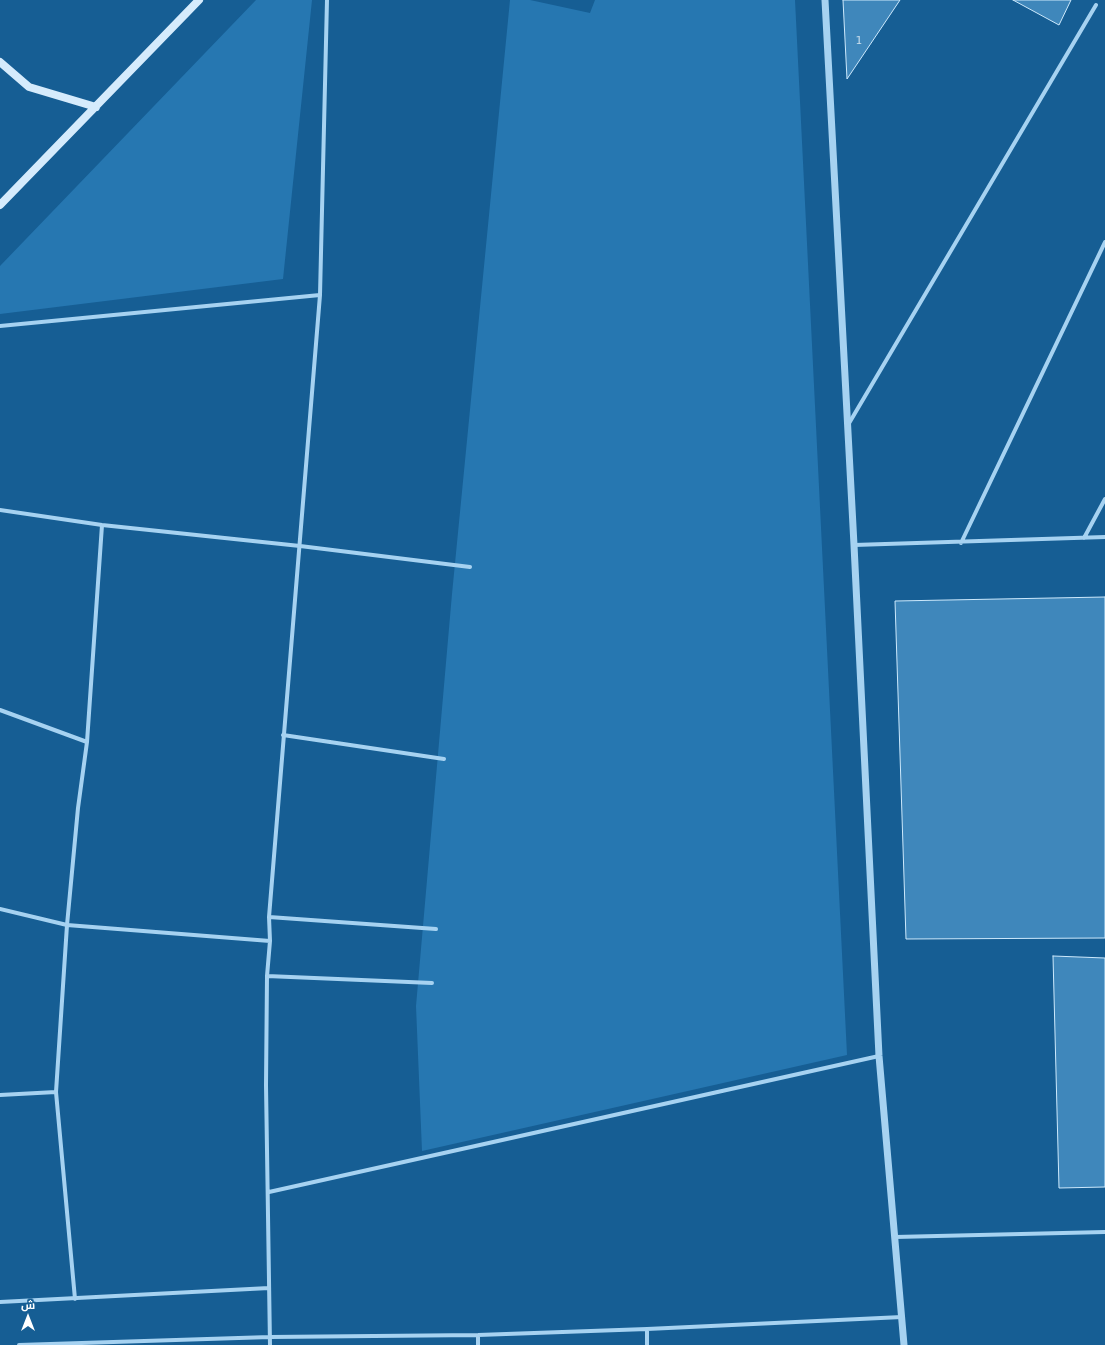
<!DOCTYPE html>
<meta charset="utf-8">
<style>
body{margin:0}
#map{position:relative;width:1105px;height:1345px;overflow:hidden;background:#165e94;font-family:"Asap Condensed",Cairo,sans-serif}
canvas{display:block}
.north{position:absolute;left:8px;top:1297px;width:40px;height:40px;-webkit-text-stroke:3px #165e94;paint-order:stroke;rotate:0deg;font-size:11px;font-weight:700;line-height:16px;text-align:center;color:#fff}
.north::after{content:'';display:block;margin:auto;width:14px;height:18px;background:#fff;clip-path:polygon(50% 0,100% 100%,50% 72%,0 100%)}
</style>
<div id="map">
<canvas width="1105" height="1345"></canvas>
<div class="north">ش</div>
</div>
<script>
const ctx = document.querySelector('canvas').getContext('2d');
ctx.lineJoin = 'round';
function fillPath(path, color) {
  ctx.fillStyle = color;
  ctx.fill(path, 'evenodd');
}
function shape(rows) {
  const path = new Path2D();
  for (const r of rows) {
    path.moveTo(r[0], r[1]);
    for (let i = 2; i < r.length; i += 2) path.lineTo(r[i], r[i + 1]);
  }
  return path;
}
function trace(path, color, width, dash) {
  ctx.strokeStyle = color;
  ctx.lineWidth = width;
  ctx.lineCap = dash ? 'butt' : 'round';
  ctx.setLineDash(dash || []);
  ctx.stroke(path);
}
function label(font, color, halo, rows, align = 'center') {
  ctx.font = font + ' "Asap Condensed",sans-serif';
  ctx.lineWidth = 3;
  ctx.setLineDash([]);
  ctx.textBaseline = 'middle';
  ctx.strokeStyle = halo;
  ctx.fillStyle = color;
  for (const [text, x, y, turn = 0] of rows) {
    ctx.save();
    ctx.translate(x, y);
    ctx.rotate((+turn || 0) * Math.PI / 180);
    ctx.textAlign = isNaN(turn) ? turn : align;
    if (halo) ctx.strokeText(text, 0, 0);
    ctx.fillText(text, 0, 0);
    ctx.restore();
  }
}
const green = shape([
 [256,0,312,0,283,279,0,314,0,266],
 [510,0,530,0,590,13,595,0,795,0,847,1055,422,1151,416,1006,452,594]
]);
const building = shape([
 [843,0,900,0,847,79,843,0],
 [1013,0,1071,0,1059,25,1013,0],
 [1105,597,1105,938,906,939,895,601,1105,597],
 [1053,956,1105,958,1105,1187,1059,1188,1053,956]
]);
const minor = shape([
 [0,326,320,295],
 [848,425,1096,5],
 [0,510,102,525,300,546,470,567],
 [1084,538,1105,499],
 [961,543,1105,242],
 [854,545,1105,537],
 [0,710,87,742],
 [283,735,444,759],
 [0,909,67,925,270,941],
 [269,917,436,929],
 [267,976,432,983],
 [0,1095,56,1092],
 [269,1192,879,1056],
 [895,1237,1105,1232],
 [75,1299,56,1092,67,925,78,808,87,742,102,525],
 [0,1302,269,1288],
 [647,1329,647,1345],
 [478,1335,478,1345],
 [19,1345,270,1337,478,1335,647,1329,902,1317],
 [270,1345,266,1085,267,976,270,941,269,917,320,295,327,0]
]);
const tertiary = shape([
 [825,0,854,545,879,1056,904,1345]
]);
const secondary = shape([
 [0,62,29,87,96,107],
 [0,205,199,0]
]);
const numberNames = [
 ["1",859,40]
];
fillPath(green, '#2677b1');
fillPath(building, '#3f87bb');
trace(building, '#cde9fc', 1);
trace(minor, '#a6d2f1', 4);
trace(tertiary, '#a6d2f1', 7);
trace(secondary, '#d5ebfc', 8);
label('12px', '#cfe1ee', null, numberNames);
</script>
